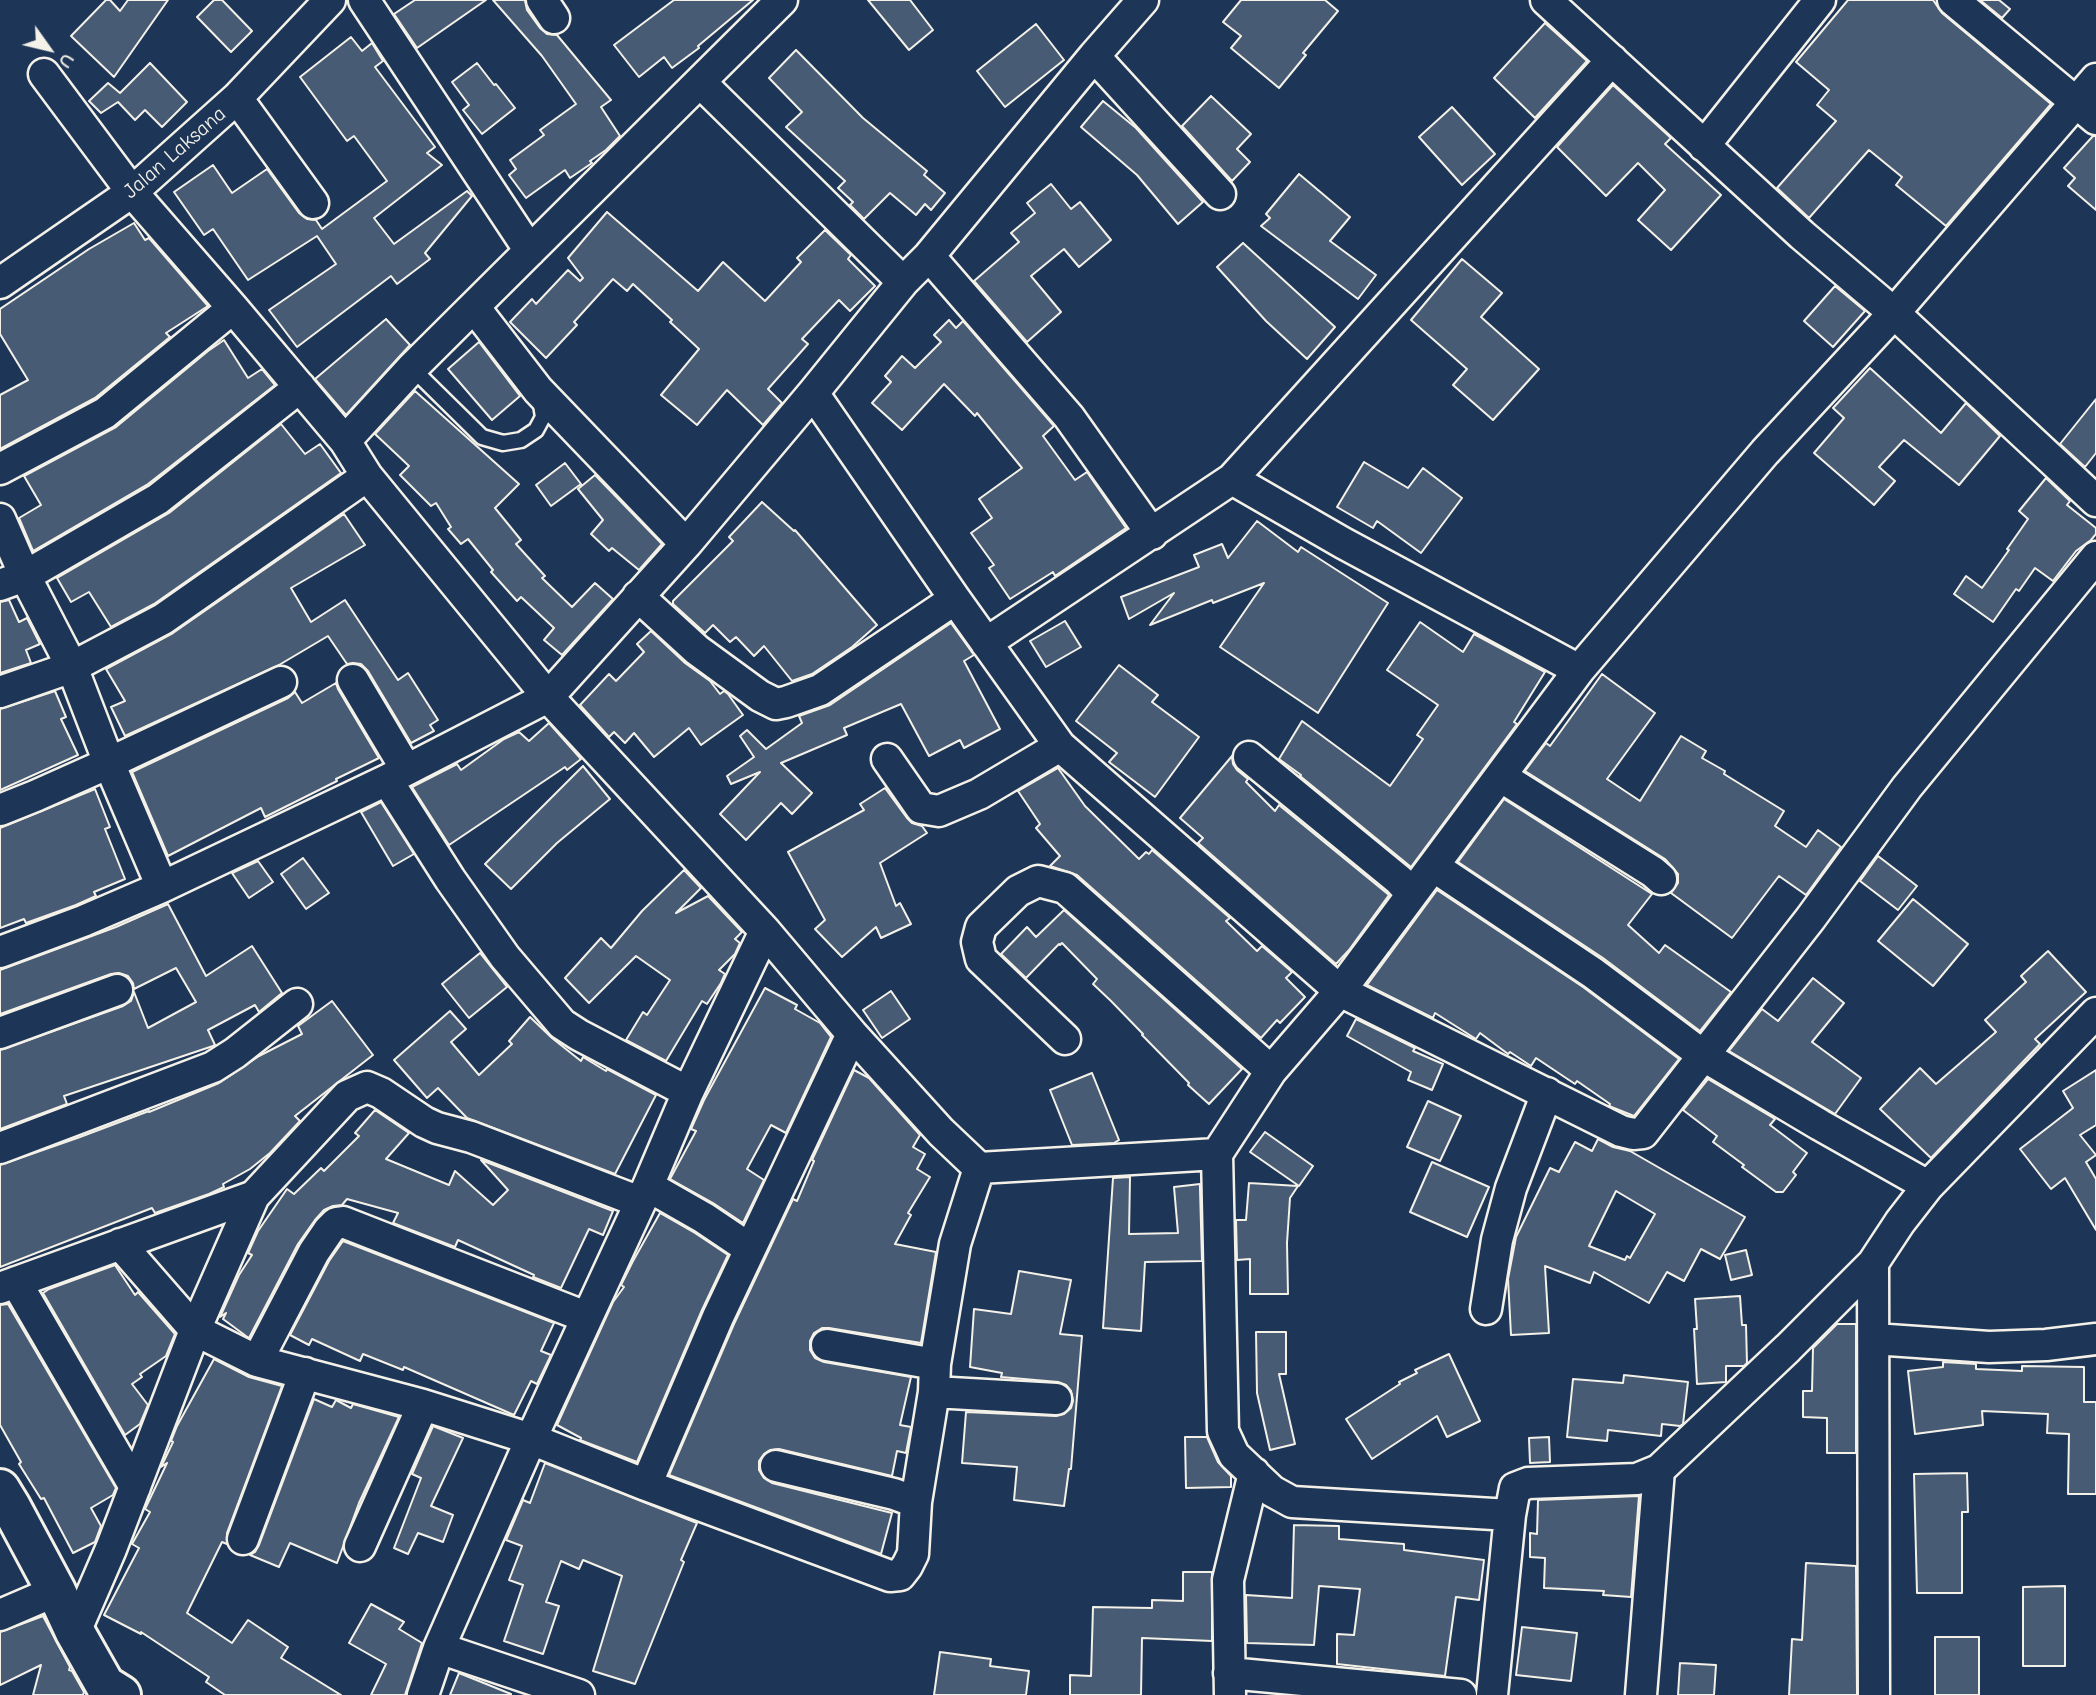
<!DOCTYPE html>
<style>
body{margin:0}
#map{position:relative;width:2096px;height:1695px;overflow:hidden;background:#1d3557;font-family:"Comic Neue",sans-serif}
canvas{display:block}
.north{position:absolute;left:14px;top:14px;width:70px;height:70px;-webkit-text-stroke:5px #1d3557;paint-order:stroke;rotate:124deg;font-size:19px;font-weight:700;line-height:28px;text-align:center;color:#f4f1e8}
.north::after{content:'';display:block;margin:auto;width:24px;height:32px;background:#f4f1e8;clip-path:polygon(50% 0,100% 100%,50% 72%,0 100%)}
</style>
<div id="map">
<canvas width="2096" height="1695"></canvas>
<div class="north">U</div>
</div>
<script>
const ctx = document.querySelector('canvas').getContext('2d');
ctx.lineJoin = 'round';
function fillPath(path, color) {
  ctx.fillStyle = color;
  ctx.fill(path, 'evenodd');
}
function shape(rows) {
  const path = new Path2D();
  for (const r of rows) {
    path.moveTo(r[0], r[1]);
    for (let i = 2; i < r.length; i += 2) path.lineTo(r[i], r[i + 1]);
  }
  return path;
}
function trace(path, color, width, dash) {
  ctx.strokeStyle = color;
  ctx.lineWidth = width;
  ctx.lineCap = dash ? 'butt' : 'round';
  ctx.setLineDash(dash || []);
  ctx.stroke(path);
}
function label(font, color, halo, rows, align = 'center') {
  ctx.font = font + ' "Comic Neue",sans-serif';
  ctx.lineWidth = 7;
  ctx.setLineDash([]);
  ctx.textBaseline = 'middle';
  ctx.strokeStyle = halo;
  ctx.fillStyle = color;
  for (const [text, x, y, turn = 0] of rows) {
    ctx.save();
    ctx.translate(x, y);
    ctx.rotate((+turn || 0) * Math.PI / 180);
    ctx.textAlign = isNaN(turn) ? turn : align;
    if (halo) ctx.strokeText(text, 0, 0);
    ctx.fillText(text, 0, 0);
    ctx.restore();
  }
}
const building = shape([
 [106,0,110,0,120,11,128,0,168,0,114,77,71,36,106,0],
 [214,0,222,0,252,31,231,52,197,17,214,0],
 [415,0,486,0,417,48,394,14,415,0],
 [493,0,525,0,527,10,540,28,547,34,557,35,611,100,601,107,620,136,606,150,590,161,592,163,570,178,565,170,526,198,509,175,516,169,510,160,544,135,540,130,576,104,542,56,493,0],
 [674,0,753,0,698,46,699,48,672,68,664,57,639,77,614,45,674,0],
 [868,0,910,0,933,30,909,50,868,0],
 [1241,0,1325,0,1338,11,1303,53,1306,55,1279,88,1231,48,1241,36,1223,22,1241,0],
 [1848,0,1933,0,1942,13,2051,104,1946,226,1896,185,1902,177,1869,150,1809,218,1777,188,1836,121,1817,105,1829,90,1796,62,1848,0],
 [1980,0,1999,0,2010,9,2002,18,1980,0],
 [1545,23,1587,61,1535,118,1494,78,1545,23],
 [1036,24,1064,60,1005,107,977,71,1036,24],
 [351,37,362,51,372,43,383,61,375,67,435,147,427,153,442,165,374,218,394,244,467,191,472,196,425,253,430,259,397,284,391,276,297,347,269,310,336,264,317,236,248,280,213,229,204,235,174,192,213,165,232,193,267,169,299,213,307,219,316,220,322,229,387,181,354,136,347,141,300,77,351,37],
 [796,50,863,118,927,171,924,175,945,193,931,210,925,204,916,215,890,193,864,219,850,205,853,202,838,188,845,181,786,127,802,112,769,78,796,50],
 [150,63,187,102,162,127,145,110,135,120,118,102,101,113,89,101,108,83,120,93,150,63],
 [477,63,494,85,496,84,515,108,482,134,463,110,469,105,452,82,477,63],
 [1613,85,1671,138,1665,144,1721,195,1671,250,1638,220,1665,190,1638,163,1606,196,1557,147,1613,85],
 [1211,96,1251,134,1237,149,1250,162,1232,181,1182,126,1211,96],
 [1103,101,1136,128,1203,202,1178,224,1137,175,1081,127,1103,101],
 [1452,107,1495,154,1462,185,1419,137,1452,107],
 [2093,136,2096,136,2096,210,2068,186,2075,178,2064,168,2093,136],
 [1299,174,1350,217,1330,241,1376,275,1358,299,1261,226,1270,218,1266,214,1299,174],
 [1051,184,1071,209,1080,202,1111,240,1079,267,1064,249,1031,276,1061,312,1027,342,974,281,1019,242,1011,233,1035,213,1027,203,1051,184],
 [607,212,698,291,723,262,765,301,801,262,797,258,825,230,851,255,848,259,875,286,850,311,839,300,802,339,808,344,768,389,782,403,763,425,727,390,697,425,661,395,699,349,670,322,672,320,633,284,627,291,613,279,574,322,577,325,546,358,510,322,532,299,536,304,568,270,580,281,583,278,568,258,607,212],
 [134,223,145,240,149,238,208,306,166,333,170,337,95,398,0,449,0,395,28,380,0,334,0,309,89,249,134,223],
 [1243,243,1335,327,1307,359,1266,321,1217,267,1243,243],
 [1462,259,1502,293,1481,317,1539,369,1493,420,1453,385,1467,369,1411,320,1462,259],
 [1835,286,1865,311,1833,347,1804,321,1835,286],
 [386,319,410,345,346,415,315,379,386,319],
 [949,320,956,328,963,321,1054,426,1043,436,1075,480,1087,472,1126,528,1055,576,1053,572,1010,599,989,568,994,565,971,533,992,518,979,499,1022,468,977,413,975,416,944,384,902,430,872,403,891,382,885,376,902,356,915,368,941,342,934,335,949,320],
 [224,340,248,378,262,369,275,385,148,484,33,551,19,518,41,505,24,476,116,427,208,351,224,340],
 [479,342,520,396,492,420,448,369,479,342],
 [1870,368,1941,433,1966,403,2000,436,1959,485,1904,440,1879,467,1895,481,1874,505,1814,453,1844,418,1833,408,1870,368],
 [415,391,519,484,495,508,521,540,516,544,545,576,542,578,572,607,595,583,613,599,562,655,544,640,554,628,521,597,517,601,491,572,493,570,468,539,461,544,448,529,451,527,436,503,431,506,400,475,409,466,375,434,415,391],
 [2096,399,2096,453,2085,467,2060,444,2096,399],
 [281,424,305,454,320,444,341,473,154,604,111,627,89,592,71,602,57,578,169,513,281,424],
 [1364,462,1408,488,1423,468,1462,498,1421,553,1377,521,1373,528,1337,507,1364,462],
 [565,463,581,484,551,506,536,485,565,463],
 [595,475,662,544,639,570,612,548,609,551,591,534,603,520,578,489,595,475],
 [2046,478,2070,501,2067,505,2096,528,2096,534,2091,540,2076,551,2053,581,2035,568,2019,591,2016,589,1993,622,1954,594,1966,576,1982,588,2009,550,2007,549,2028,519,2019,511,2046,478],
 [762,502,794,531,795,530,877,625,852,647,812,674,792,681,764,646,754,656,736,637,730,642,713,625,705,633,673,604,673,601,733,541,729,537,762,502],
 [344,514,365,545,291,588,311,622,345,600,398,680,408,673,438,720,430,725,434,731,411,743,368,671,361,664,353,663,347,664,328,636,279,665,125,736,111,707,125,701,106,669,173,633,344,514],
 [1257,521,1298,552,1301,547,1388,603,1318,713,1220,647,1264,583,1213,603,1212,600,1150,625,1174,593,1129,619,1121,597,1199,567,1194,555,1222,544,1228,558,1257,521],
 [9,600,19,622,27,618,40,644,26,650,31,663,0,673,0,602,9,600],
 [1065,621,1081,647,1046,667,1030,641,1065,621],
 [1420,622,1463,652,1474,634,1545,672,1514,722,1517,724,1411,867,1300,776,1301,775,1279,759,1302,721,1390,786,1423,739,1417,735,1438,705,1387,670,1420,622],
 [951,623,974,655,964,661,1000,729,964,748,960,740,929,756,901,704,844,728,847,735,781,763,812,793,792,814,781,803,746,840,720,814,760,772,731,784,727,776,754,757,740,736,747,730,766,749,802,723,799,716,830,705,951,623],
 [651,631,685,663,710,681,720,694,724,691,728,694,743,715,701,745,689,728,654,757,634,733,625,743,614,732,609,737,580,705,609,674,616,681,644,652,637,644,651,631],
 [1119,665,1158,695,1152,702,1199,737,1155,797,1109,762,1117,753,1076,721,1119,665],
 [1602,674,1655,713,1607,779,1640,801,1681,736,1706,751,1702,758,1725,771,1724,774,1784,811,1775,826,1806,847,1818,830,1841,847,1806,895,1779,876,1732,938,1671,893,1678,883,1678,874,1665,859,1525,771,1546,743,1550,746,1602,674],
 [336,683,338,689,379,758,336,779,337,781,265,817,261,808,168,856,132,772,288,698,295,692,302,703,336,683],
 [55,691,66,717,61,719,78,755,0,790,0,709,55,691],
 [549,723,581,759,567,770,565,767,449,845,412,787,457,764,461,770,504,739,519,732,529,741,549,723],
 [1232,756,1233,764,1237,770,1248,779,1246,782,1275,811,1279,805,1389,895,1349,950,1336,964,1198,843,1203,838,1180,818,1232,756],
 [583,766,610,799,557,843,511,889,485,864,583,766],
 [1058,768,1085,806,1139,859,1146,852,1149,854,1152,850,1230,918,1226,921,1257,951,1262,946,1292,972,1286,978,1305,997,1280,1023,1277,1020,1261,1038,1077,875,1050,866,1060,856,1036,828,1040,824,1018,791,1058,768],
 [885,788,907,818,912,823,922,826,927,833,880,863,896,906,900,903,911,924,881,938,876,927,842,957,815,929,825,920,788,852,864,810,860,804,885,788],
 [95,789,110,827,105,829,125,879,94,892,96,896,76,905,26,923,24,919,0,928,0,828,95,789],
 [1504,799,1652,894,1628,925,1659,953,1665,945,1731,992,1700,1031,1603,958,1458,862,1504,799],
 [381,802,414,854,393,866,361,812,381,802],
 [1878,856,1917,886,1898,910,1860,881,1878,856],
 [303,858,329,893,306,909,281,874,303,858],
 [258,861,273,882,249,898,232,873,258,861],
 [684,870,701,888,676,913,708,896,742,932,735,939,740,943,735,954,719,970,725,974,721,983,707,1004,702,1001,666,1061,626,1040,643,1012,647,1015,670,980,636,956,589,1003,565,978,601,938,611,948,642,911,684,870],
 [1437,890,1583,987,1679,1059,1634,1116,1609,1106,1610,1104,1577,1081,1575,1084,1536,1058,1531,1066,1510,1052,1508,1054,1480,1033,1476,1039,1435,1013,1433,1018,1367,985,1437,890],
 [1913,899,1968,944,1933,986,1878,941,1913,899],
 [168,904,206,976,252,946,282,993,259,1012,255,1005,208,1030,215,1045,213,1046,64,1096,67,1104,0,1129,0,1050,123,1006,131,1001,134,992,148,1028,196,1002,176,968,134,989,133,983,128,976,119,973,111,974,0,1014,0,970,116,927,168,904],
 [1064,910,1242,1069,1209,1104,1188,1085,1189,1083,1142,1035,1143,1034,1111,1001,1093,984,1097,979,1062,943,1060,945,1059,944,1026,978,1001,954,1027,927,1036,937,1064,910],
 [2048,951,2086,992,2035,1039,2040,1044,1931,1158,1880,1109,1920,1068,1936,1084,1996,1032,1985,1020,2026,982,2021,976,2048,951],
 [480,953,507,987,469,1018,442,984,480,953],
 [1813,978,1844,1003,1812,1042,1861,1078,1835,1114,1729,1051,1762,1009,1778,1021,1813,978],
 [765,988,797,1005,795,1009,820,1023,831,1037,786,1133,771,1125,747,1169,764,1180,743,1223,713,1203,670,1179,696,1131,691,1129,704,1100,765,988],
 [891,991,910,1019,882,1038,863,1010,891,991],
 [332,1001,373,1055,295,1116,300,1121,270,1153,250,1169,223,1184,224,1187,209,1194,155,1213,152,1208,0,1267,0,1165,80,1137,149,1111,149,1112,219,1083,259,1056,302,1034,298,1026,332,1001],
 [450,1011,466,1029,451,1042,479,1075,512,1044,509,1041,530,1017,552,1038,581,1061,583,1057,606,1071,607,1069,656,1095,615,1174,467,1118,438,1088,427,1098,394,1060,450,1011],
 [1356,1019,1415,1048,1413,1051,1443,1064,1432,1090,1408,1080,1411,1072,1347,1036,1356,1019],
 [854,1070,869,1078,920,1135,913,1147,925,1154,917,1169,930,1177,908,1213,911,1215,895,1244,936,1252,921,1343,829,1328,822,1328,814,1333,810,1341,810,1350,815,1358,824,1362,911,1377,900,1425,911,1427,906,1453,897,1451,892,1476,779,1449,770,1450,764,1454,759,1461,759,1470,764,1478,772,1483,892,1513,881,1554,669,1475,734,1324,793,1199,797,1201,814,1161,812,1160,854,1070],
 [2096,1070,2096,1125,2080,1135,2096,1155,2086,1162,2096,1179,2096,1230,2065,1178,2051,1189,2020,1149,2073,1108,2063,1091,2096,1070],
 [1092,1073,1119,1140,1114,1143,1072,1145,1050,1090,1092,1073],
 [1708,1079,1775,1119,1770,1125,1807,1153,1793,1172,1796,1175,1783,1192,1776,1192,1742,1167,1744,1165,1713,1142,1717,1136,1683,1110,1708,1079],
 [1428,1101,1461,1116,1440,1161,1407,1147,1428,1101],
 [375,1110,409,1133,386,1159,449,1185,455,1171,493,1205,508,1190,481,1160,613,1211,603,1235,589,1229,561,1288,533,1277,534,1275,458,1240,455,1247,393,1223,398,1213,347,1199,342,1205,333,1206,324,1210,315,1220,298,1244,249,1338,246,1336,223,1319,226,1313,220,1317,239,1275,252,1255,248,1253,258,1231,287,1189,294,1194,321,1168,324,1171,359,1136,355,1133,375,1110],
 [1265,1132,1313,1166,1299,1186,1250,1152,1265,1132],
 [1598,1139,1613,1147,1630,1151,1745,1217,1720,1259,1701,1249,1684,1281,1667,1272,1649,1303,1594,1272,1590,1283,1545,1266,1549,1333,1511,1335,1508,1279,1516,1237,1550,1168,1559,1172,1575,1142,1592,1151,1598,1139],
 [1616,1191,1655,1214,1630,1258,1627,1256,1625,1260,1589,1246,1616,1191],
 [1432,1162,1489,1187,1467,1237,1410,1212,1432,1162],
 [1130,1177,1129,1234,1178,1233,1174,1187,1200,1184,1200,1189,1202,1261,1145,1262,1141,1331,1103,1328,1113,1178,1130,1177],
 [1249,1183,1298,1186,1290,1198,1287,1243,1288,1294,1250,1294,1250,1259,1237,1260,1236,1220,1246,1220,1249,1183],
 [660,1213,695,1233,728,1255,702,1310,637,1462,580,1440,581,1438,557,1425,613,1302,624,1287,621,1285,633,1261,660,1213],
 [343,1241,554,1323,541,1351,551,1355,537,1384,531,1381,514,1415,404,1367,403,1370,363,1354,360,1361,312,1339,309,1345,290,1335,329,1261,343,1241],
 [1746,1250,1752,1275,1731,1280,1725,1255,1746,1250],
 [115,1265,135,1295,138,1292,175,1334,166,1356,140,1374,142,1377,132,1384,148,1405,140,1424,125,1435,43,1293,49,1289,115,1265],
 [1019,1271,1071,1280,1060,1334,1082,1336,1071,1469,1069,1469,1064,1506,1014,1500,1017,1467,962,1463,966,1412,1056,1416,1064,1414,1071,1408,1073,1401,1071,1391,1066,1385,1058,1382,1001,1377,1002,1373,970,1367,974,1309,1011,1314,1019,1271],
 [1740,1296,1742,1325,1746,1325,1747,1363,1744,1366,1726,1366,1726,1382,1697,1384,1694,1329,1697,1329,1695,1299,1740,1296],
 [8,1304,116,1488,113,1495,91,1508,101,1526,95,1542,73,1553,44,1498,41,1499,19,1464,21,1462,0,1425,0,1305,8,1304],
 [1837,1324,1856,1324,1856,1453,1827,1453,1827,1418,1803,1417,1803,1391,1812,1391,1813,1348,1837,1324],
 [1256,1332,1286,1332,1286,1374,1279,1374,1295,1444,1270,1450,1257,1393,1256,1332],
 [1449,1354,1480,1421,1447,1437,1437,1416,1372,1459,1346,1419,1400,1384,1399,1382,1417,1373,1415,1370,1449,1354],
 [214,1359,249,1377,282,1386,227,1533,227,1544,222,1542,187,1613,232,1643,248,1620,288,1647,281,1658,341,1695,225,1695,206,1682,209,1677,141,1632,141,1634,104,1615,139,1548,132,1544,150,1512,145,1509,167,1463,161,1467,173,1442,171,1441,177,1426,214,1359],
 [1943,1362,1976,1364,1976,1369,2022,1371,2022,1366,2084,1367,2084,1402,2096,1402,2096,1494,2068,1494,2069,1434,2047,1433,2048,1414,1982,1411,1983,1425,1915,1434,1908,1371,1943,1367,1943,1362],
 [1624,1375,1688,1382,1683,1424,1680,1426,1662,1424,1661,1436,1608,1430,1607,1441,1567,1437,1573,1379,1623,1383,1624,1375],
 [314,1399,332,1407,336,1400,351,1408,353,1404,399,1417,359,1503,337,1563,290,1543,279,1567,250,1555,255,1552,259,1545,314,1399],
 [433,1426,463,1438,431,1506,453,1515,443,1542,418,1533,408,1554,394,1548,421,1478,412,1474,433,1426],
 [1185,1437,1207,1437,1218,1462,1231,1476,1231,1487,1186,1488,1185,1437],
 [1549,1437,1550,1462,1530,1463,1529,1438,1549,1437],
 [545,1463,697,1523,681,1560,684,1562,635,1684,593,1671,622,1576,583,1560,579,1569,561,1561,546,1602,559,1606,543,1654,504,1641,523,1585,509,1580,522,1546,506,1540,523,1500,530,1503,545,1463],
 [1967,1473,1968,1512,1962,1512,1962,1593,1917,1593,1914,1474,1967,1473],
 [1639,1496,1631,1597,1603,1595,1604,1591,1544,1588,1545,1558,1530,1557,1530,1533,1537,1534,1538,1500,1639,1496],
 [1294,1525,1339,1526,1339,1539,1404,1544,1404,1550,1484,1560,1479,1600,1456,1597,1445,1676,1337,1664,1337,1634,1354,1635,1360,1589,1319,1586,1314,1645,1247,1643,1246,1595,1292,1598,1294,1525],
 [1806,1563,1856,1566,1857,1695,1789,1695,1792,1639,1802,1640,1806,1563],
 [1183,1572,1212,1572,1212,1641,1142,1638,1141,1695,1070,1695,1070,1675,1091,1676,1093,1607,1152,1608,1152,1600,1183,1601,1183,1572],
 [2065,1586,2065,1666,2023,1666,2023,1587,2065,1586],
 [371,1604,404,1622,399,1629,422,1643,405,1695,371,1695,386,1664,349,1643,371,1604],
 [43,1616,70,1667,69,1670,72,1671,84,1692,83,1695,33,1695,41,1665,0,1685,0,1632,43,1616],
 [1522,1627,1577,1633,1571,1681,1516,1675,1522,1627],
 [1935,1637,1979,1637,1979,1695,1935,1695,1935,1637],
 [940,1652,991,1659,990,1666,1029,1671,1026,1695,934,1695,940,1652],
 [1680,1663,1716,1665,1714,1695,1678,1695,1680,1663],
 [459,1673,511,1694,511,1695,450,1695,459,1673]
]);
const lane = shape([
 [412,368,482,437,503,443,521,440,536,430,543,417,540,398]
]);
const street = shape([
 [364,0,530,251],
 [542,0,554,18],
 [1546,0,1802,235,1894,313,2096,501],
 [1953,0,2096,119],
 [1094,56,1220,194],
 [44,74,132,192,233,308,345,441,367,476,548,697,765,931,852,1034,941,1132,979,1168,1217,1154],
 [700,82,903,282],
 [237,98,313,203],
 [1704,146,1820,0],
 [929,256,1069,417,1152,534],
 [0,283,132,192,237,98,330,0],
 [474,307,538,390,686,544],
 [813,393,955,599,1060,746,1340,991,1621,1131,1633,1134,1643,1133,1810,919,1907,787,2096,557],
 [345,441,412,368,782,0],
 [0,469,105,413,233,308],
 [1232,479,1343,543,1579,670],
 [0,519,25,576,72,667,109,763,162,887],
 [0,585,25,576,158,499,300,387],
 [638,596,697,650,760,696,776,704,786,702,820,690,955,599],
 [986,643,1232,479,1612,60],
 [353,680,406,769],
 [0,692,72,667,163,619,367,476],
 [1249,757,1399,880,1411,893],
 [887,759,921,808,939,811,979,794,1060,746],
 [1500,776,1653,872,1661,879],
 [387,780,450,879,505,957,562,1024,579,1035,688,1092],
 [0,810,35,796,109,763,281,682],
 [1433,866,1593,973,1704,1056,1820,1125,1928,1186],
 [0,952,83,921,162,887,387,780,548,697,686,544,813,393,903,282,929,256,1094,56,1143,0],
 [0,1033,117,990],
 [1065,1039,981,959,977,942,981,927,1018,891,1038,881,1065,888,1271,1071],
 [0,1148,213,1067,235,1053,297,1004],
 [648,1186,704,1218,750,1249],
 [120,1244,195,1330,257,1361,423,1405,531,1439,646,1485,890,1576,900,1575,907,1566,913,1554,916,1502,934,1392,935,1364,955,1244,979,1168],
 [1873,1263,1874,1695],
 [16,1282,135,1487],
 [0,1288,254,1196],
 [1486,1309,1497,1240,1511,1188,1547,1093],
 [1874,1339,1989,1347,2046,1345,2096,1339],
 [827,1345,935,1364],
 [257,1361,314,1252,329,1230,336,1223,343,1222,586,1317],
 [934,1392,1056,1399],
 [776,1466,894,1494,916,1502],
 [646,1485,718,1317,852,1034],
 [1510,1515,1515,1488,1528,1483,1637,1479,1659,1470,1788,1348,1873,1263,1900,1222,1928,1186,2096,1013],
 [243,1539,305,1373],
 [360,1546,423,1405],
 [0,1615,56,1591],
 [75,1632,111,1549,195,1330,254,1196,347,1096,367,1087,381,1093,424,1122,437,1128,471,1137,640,1202],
 [439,1648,579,1695],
 [1229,1673,1461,1695],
 [423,1695,439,1648,531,1439,648,1186,688,1092,765,931],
 [1230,1695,1228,1580,1254,1473],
 [1492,1695,1510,1515,1292,1502,1272,1491,1234,1455,1223,1431,1217,1154,1271,1071,1340,991,1579,670,1765,452,1894,313,2096,79],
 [1641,1695,1659,1470]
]);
const secondary = shape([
 [0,1489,11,1507,56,1591,75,1632,105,1685,121,1695]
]);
const streetNames = [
 ["Jalan Laksana",175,153,-41]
];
fillPath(building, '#485b74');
trace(building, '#f4f1e8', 2);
trace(lane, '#f4f1e8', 19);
trace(street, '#f4f1e8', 35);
trace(secondary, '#f4f1e8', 44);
trace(lane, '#1d3557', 14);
trace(street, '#1d3557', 30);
trace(secondary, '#1d3557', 38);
label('21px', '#f4f1e8', '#1d3557', streetNames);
</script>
